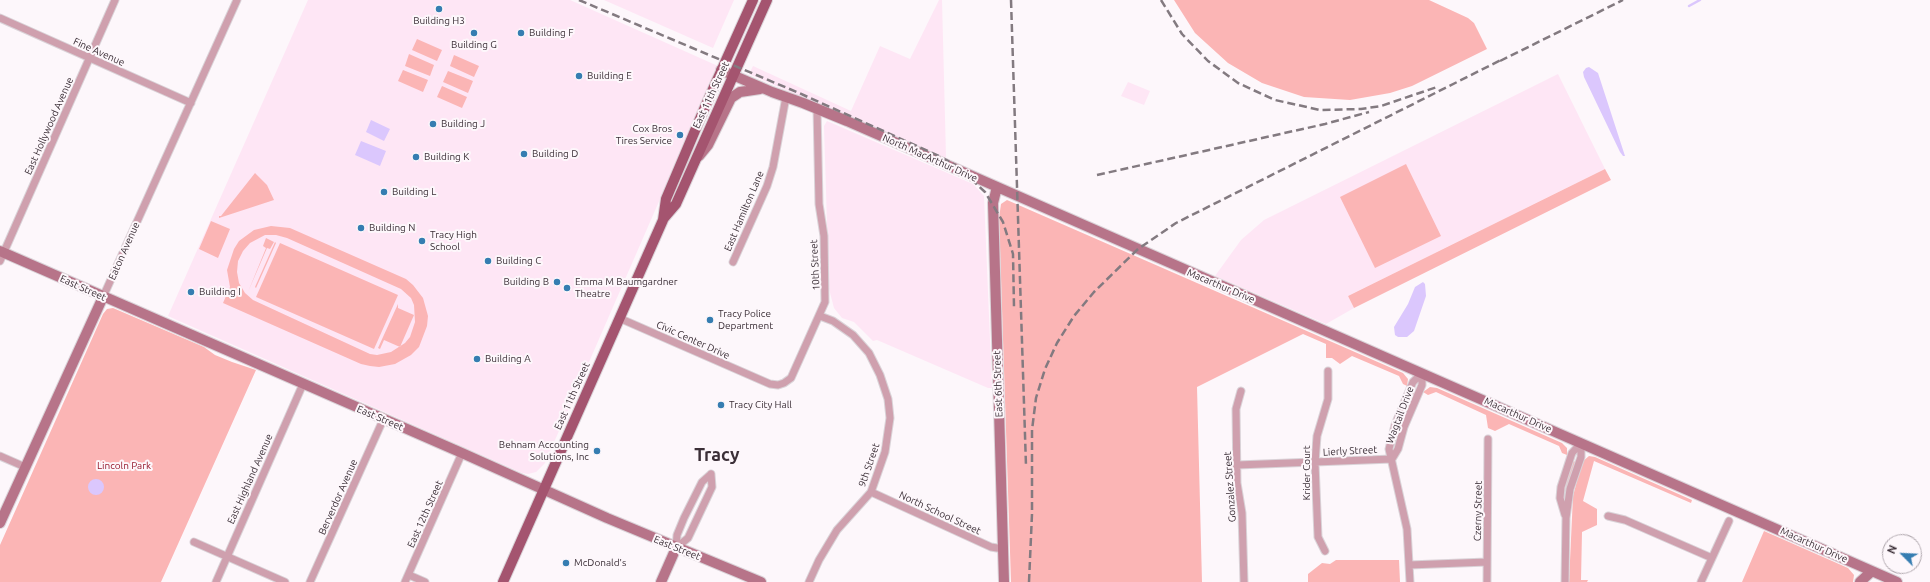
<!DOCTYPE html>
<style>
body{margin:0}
#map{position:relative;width:1930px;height:582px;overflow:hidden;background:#fdf7fb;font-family:Ubuntu,sans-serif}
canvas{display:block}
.north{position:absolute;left:1882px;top:534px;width:40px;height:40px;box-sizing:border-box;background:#fdf7fb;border:1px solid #afa7ad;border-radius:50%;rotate:294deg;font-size:11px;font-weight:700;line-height:16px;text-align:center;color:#3b2f37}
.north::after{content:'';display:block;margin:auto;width:14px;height:18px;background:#357db1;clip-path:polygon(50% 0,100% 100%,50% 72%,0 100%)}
</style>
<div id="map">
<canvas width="1930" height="582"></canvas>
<div class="north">N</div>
</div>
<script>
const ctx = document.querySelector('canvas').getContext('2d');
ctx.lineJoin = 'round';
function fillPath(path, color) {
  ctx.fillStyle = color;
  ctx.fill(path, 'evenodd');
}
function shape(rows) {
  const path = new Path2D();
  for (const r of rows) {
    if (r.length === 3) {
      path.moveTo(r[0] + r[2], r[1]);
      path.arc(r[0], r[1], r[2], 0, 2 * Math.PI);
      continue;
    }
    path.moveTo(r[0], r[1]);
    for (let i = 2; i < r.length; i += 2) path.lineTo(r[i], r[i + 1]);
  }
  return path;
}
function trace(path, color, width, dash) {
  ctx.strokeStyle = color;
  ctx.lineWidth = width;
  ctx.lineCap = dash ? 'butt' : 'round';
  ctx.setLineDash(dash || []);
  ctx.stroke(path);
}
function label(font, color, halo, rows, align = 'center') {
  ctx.font = font + ' Ubuntu,sans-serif';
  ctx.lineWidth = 4;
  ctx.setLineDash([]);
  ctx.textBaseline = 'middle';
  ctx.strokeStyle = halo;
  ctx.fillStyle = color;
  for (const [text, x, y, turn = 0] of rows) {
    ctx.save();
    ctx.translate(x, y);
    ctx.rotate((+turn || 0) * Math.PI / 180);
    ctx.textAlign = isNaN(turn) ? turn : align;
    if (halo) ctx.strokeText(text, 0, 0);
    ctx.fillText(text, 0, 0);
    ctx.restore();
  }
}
const built = shape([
 [308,0,570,0,718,66,545,463,536,472,528,474,522,473,168,316],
 [604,0,734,0,713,48],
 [939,0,942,0,946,157,945,160,749,74,753,66,851,111,880,46,910,59],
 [1558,74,1605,169,1348,296,1354,308,1326,324,1215,276,1241,240,1264,220],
 [1128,82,1150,91,1144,105,1121,96],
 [827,121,973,184,984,196,992,388,988,388,877,340,873,341,854,322,842,318,834,308,829,289,824,126]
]);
const green = shape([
 [1174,0,1429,0,1468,18,1474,23,1487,49,1412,86,1390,93,1350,100,1304,97,1262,83,1228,63,1195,33],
 [417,39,442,50,437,61,412,50],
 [409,54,434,65,430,76,405,66],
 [454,55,479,66,474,77,450,66],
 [403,70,428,80,423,92,398,81],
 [448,71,473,81,468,93,443,82],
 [442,86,467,97,462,108,437,97],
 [1406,164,1441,236,1375,268,1340,197],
 [1605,169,1611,180,1354,308,1348,296],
 [255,173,267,185,274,200,219,218,219,216,221,216],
 [1007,200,1403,373,1408,379,1407,386,1403,384,1399,376,1352,356,1340,364,1332,358,1326,358,1326,344,1303,334,1197,387,1202,582,1011,582,999,218,1001,204],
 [211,221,230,229,218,258,199,249],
 [271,226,290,228,406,279,413,285,423,298,428,316,427,326,419,347,411,355,395,364,379,367,370,366,361,364,223,303,230,287,227,270,234,249,239,241,254,230],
 [265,235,276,235,287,238,401,289,411,298,414,305,415,322,410,337,405,343,391,352,377,355,370,354,253,300,245,293,239,283,237,272,238,261,243,251,250,243],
 [266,238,274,242,270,249,267,248,248,292,266,248,263,246],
 [275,242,276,243,256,288,255,287],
 [280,243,398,295,374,349,256,297],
 [398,304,398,308,414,315,400,347,384,340,380,349,378,348],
 [113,308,204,347,215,355,232,362,256,370,161,582,0,582,0,545,103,314,107,309],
 [1430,387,1437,388,1562,443,1567,448,1567,455,1562,453,1559,446,1509,424,1495,431,1488,428,1486,415,1436,392,1428,395,1423,392],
 [1415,388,1416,390,1403,416,1414,389],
 [1589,456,1595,457,1692,500,1691,503,1594,461,1583,501,1597,509,1597,525,1582,532,1581,580,1588,580,1587,582,1569,582,1573,496,1582,462],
 [1573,460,1575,462,1564,500,1567,480],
 [1764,531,1848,568,1854,575,1853,582,1742,582],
 [1336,560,1399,560,1400,582,1308,582,1308,574,1322,563,1330,564]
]);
const water = shape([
 [1589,67,1598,73,1625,156,1623,156,1620,152,1584,77,1583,72,1586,68],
 [371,120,390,129,384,141,366,132],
 [361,141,386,151,380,166,355,155],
 [1423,282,1425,284,1426,296,1414,331,1407,337,1398,337,1395,335,1394,327,1408,304,1415,287],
 [96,487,8]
]);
const stream = shape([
 [1689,6,1700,0]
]);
const street = shape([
 [0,18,191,103],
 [0,261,115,0],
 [733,262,767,186,773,167,786,97],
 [103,297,237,0],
 [619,318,770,384,778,385,784,383,791,378,825,302,824,236,819,204,817,108],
 [1241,391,1236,409,1237,483,1242,513,1244,582],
 [0,456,25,467],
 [1392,459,1398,449,1404,427,1422,385,1422,373],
 [1237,465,1392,459],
 [871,492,991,547,1003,549],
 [1565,515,1560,498,1561,487,1572,453,1581,443],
 [1608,516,1625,520,1712,558],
 [194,542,285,582],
 [676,548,688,538,712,487,711,474],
 [676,548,677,535,684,518,702,482,711,474],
 [1325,551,1318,537,1315,463,1317,436,1328,399,1328,371],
 [1409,565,1487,562],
 [409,575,425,582],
 [216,582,303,384],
 [310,582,383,420],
 [405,582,462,453],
 [809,582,819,560,837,530,871,492,885,452,890,418,888,399,880,375,869,353,853,335,833,321,820,316],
 [1410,582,1407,529,1389,449,1395,425,1402,408,1413,382,1422,373],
 [1487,582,1488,439],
 [1565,582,1566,518,1570,489,1581,457,1581,443],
 [1701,582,1729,521]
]);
const secondary = shape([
 [721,70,772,92,803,103,847,121,1897,582],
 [699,156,708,145,731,98,740,92,760,89],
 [997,187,993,203,1004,582],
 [0,251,462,453,607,518,761,582],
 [0,523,103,297],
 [661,582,676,548],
 [1860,582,1872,571]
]);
const primary = shape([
 [664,218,676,204,767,0],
 [503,582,663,220,666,199,705,107,753,0]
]);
const rail = shape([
 [579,0,799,93,939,156,957,166,985,192,1003,222,1013,254,1014,307],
 [1011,0,1026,466],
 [1161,0,1182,34,1208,61,1238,83,1275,100,1320,110,1361,109,1381,106,1437,87],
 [1500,61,1623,0],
 [1097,175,1325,124,1369,112],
 [1029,582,1032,514,1032,430,1036,398,1045,369,1057,343,1074,316,1094,292,1138,249,1176,223,1503,59]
]);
const markers = [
 [439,9,4,"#357db1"],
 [474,33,4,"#357db1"],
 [521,33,4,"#357db1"],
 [579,76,4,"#357db1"],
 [433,124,4,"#357db1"],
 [680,135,4,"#357db1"],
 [524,154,4,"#357db1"],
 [416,157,4,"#357db1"],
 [384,192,4,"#357db1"],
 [361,228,4,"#357db1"],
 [422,241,4,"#357db1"],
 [488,261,4,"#357db1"],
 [557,282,4,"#357db1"],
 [567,288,4,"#357db1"],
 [191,292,4,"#357db1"],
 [710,320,4,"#357db1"],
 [477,359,4,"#357db1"],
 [721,405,4,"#357db1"],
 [597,451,4,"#357db1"],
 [566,563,4,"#357db1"]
];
const poiNames = [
 ["Building H3",439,21,"center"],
 ["Building F",529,33],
 ["Building G",474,45,"center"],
 ["Building E",587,76],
 ["Building J",441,124],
 ["Cox Bros",672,129,"right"],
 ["Tires Service",672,141,"right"],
 ["Building D",532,154],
 ["Building K",424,157],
 ["Building L",392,192],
 ["Building N",369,228],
 ["Tracy High",430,235],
 ["School",430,247],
 ["Building C",496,261],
 ["Building B",549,282,"right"],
 ["Emma M Baumgardner",575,282],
 ["Theatre",575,294],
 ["Building I",199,292],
 ["Tracy Police",718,314],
 ["Department",718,326],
 ["Building A",485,359],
 ["Tracy City Hall",729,405],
 ["Behnam Accounting",589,445,"right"],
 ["Solutions, Inc",589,457,"right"],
 ["McDonald's",574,563]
];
const streetNames = [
 ["Fine Avenue",99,52,24],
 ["East 11th Street",711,95,-65],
 ["East Hollywood Avenue",49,126,-66],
 ["North MacArthur Drive",930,158,24],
 ["East Hamilton Lane",744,211,-67],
 ["Eaton Avenue",124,251,-66],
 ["10th Street",815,265,-93],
 ["Macarthur Drive",1221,286,23],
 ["East Street",83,288,24],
 ["Civic Center Drive",693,340,24],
 ["East 6th Street",998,384,-92],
 ["East 11th Street",572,396,-66],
 ["Wagtail Drive",1400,415,-69],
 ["Macarthur Drive",1518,415,24],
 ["East Street",380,418,23],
 ["Lierly Street",1350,451,-3],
 ["9th Street",869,465,-71],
 ["Krider Court",1307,473,-90],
 ["East Highland Avenue",250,479,-66],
 ["Gonzalez Street",1230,487,-94],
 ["Berverdor Avenue",338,497,-66],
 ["Czerny Street",1478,511,-89],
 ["North School Street",940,513,25],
 ["East 12th Street",425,514,-66],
 ["Macarthur Drive",1814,545,24],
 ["East Street",677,548,22]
];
const parkNames = [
 ["Lincoln Park",124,466]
];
const townNames = [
 ["Tracy",717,455]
];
fillPath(built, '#fee6f5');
fillPath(green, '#fbb5b5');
fillPath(water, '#dbc7fd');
trace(stream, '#dbc7fd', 2.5);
trace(street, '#dad3d8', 9);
trace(secondary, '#dad3d8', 12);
trace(primary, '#dad3d8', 12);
trace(street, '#cfa0ae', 7);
trace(secondary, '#b77489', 10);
trace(primary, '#a4546f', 10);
trace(rail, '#837a80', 2.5, [8, 4]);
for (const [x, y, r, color] of markers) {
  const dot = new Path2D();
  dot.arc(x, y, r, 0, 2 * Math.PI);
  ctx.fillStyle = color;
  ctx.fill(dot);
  trace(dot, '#fdf7fb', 1.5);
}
label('10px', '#3b2f37', '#fdf7fb', poiNames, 'left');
label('10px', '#3b2f37', '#fdf7fb', streetNames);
label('10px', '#95182c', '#fdf7fb', parkNames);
label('bold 18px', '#3b2f37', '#fdf7fb', townNames);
</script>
